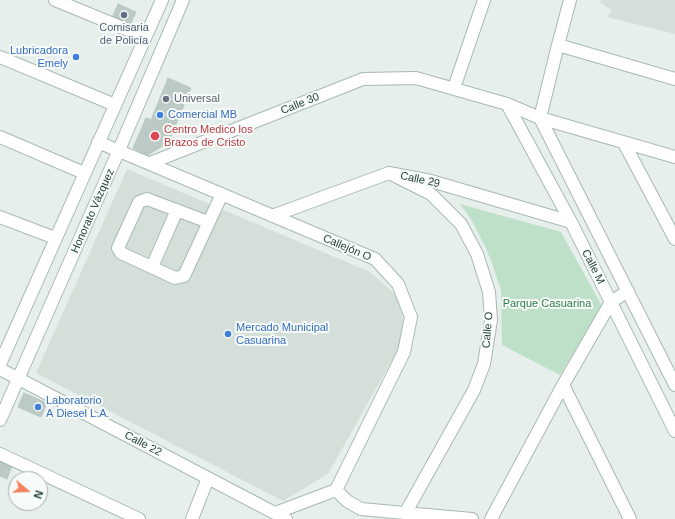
<!DOCTYPE html>
<meta charset="utf-8">
<style>
body{margin:0}
#map{position:relative;width:675px;height:519px;overflow:hidden;background:#e6efeb;font-family:Helvetica,sans-serif}
canvas{display:block}
.north{position:absolute;left:8px;top:471px;width:40px;height:40px;box-sizing:border-box;background:#f7fbf9;border:1px solid #a3b1ad;border-radius:50%;rotate:109deg;font-size:11px;font-weight:700;line-height:16px;text-align:center;color:#24423a}
.north::after{content:'';display:block;margin:auto;width:14px;height:18px;background:#f4845f;clip-path:polygon(50% 0,100% 100%,50% 72%,0 100%)}
</style>
<div id="map">
<canvas width="675" height="519"></canvas>
<div class="north">N</div>
</div>
<script>
const ctx = document.querySelector('canvas').getContext('2d');
ctx.lineJoin = 'round';
function fillPath(path, color) {
  ctx.fillStyle = color;
  ctx.fill(path, 'evenodd');
}
function shape(rows) {
  const path = new Path2D();
  for (const r of rows) {
    path.moveTo(r[0], r[1]);
    for (let i = 2; i < r.length; i += 2) path.lineTo(r[i], r[i + 1]);
  }
  return path;
}
function trace(path, color, width, dash) {
  ctx.strokeStyle = color;
  ctx.lineWidth = width;
  ctx.lineCap = dash ? 'butt' : 'round';
  ctx.setLineDash(dash || []);
  ctx.stroke(path);
}
function label(font, color, halo, rows, align = 'center') {
  ctx.font = font + ' Helvetica,sans-serif';
  ctx.lineWidth = 4;
  ctx.setLineDash([]);
  ctx.textBaseline = 'middle';
  ctx.strokeStyle = halo;
  ctx.fillStyle = color;
  for (const [text, x, y, turn = 0] of rows) {
    ctx.save();
    ctx.translate(x, y);
    ctx.rotate((+turn || 0) * Math.PI / 180);
    ctx.textAlign = isNaN(turn) ? turn : align;
    if (halo) ctx.strokeText(text, 0, 0);
    ctx.fillText(text, 0, 0);
    ctx.restore();
  }
}
const built = shape([
 [601,0,675,0,675,34,607,17,612,11,600,2],
 [127,169,370,272,397,296,404,323,400,346,328,474,283,501,36,373]
]);
const green = shape([
 [460,204,561,232,602,306,560,375,502,345,501,290,492,263,484,244,471,219]
]);
const building = shape([
 [118,4,136,12,130,25,112,18,118,4],
 [168,78,191,88,174,129,151,120,168,78],
 [146,118,174,129,169,142,148,155,133,148,146,118],
 [24,393,47,403,41,417,18,407,24,393],
 [0,461,12,466,7,479,0,476,0,461]
]);
const minor = shape([
 [55,0,145,37],
 [570,0,558,45,540,118,675,385],
 [558,45,675,79],
 [0,57,115,105],
 [454,88,484,0],
 [507,104,571,222,675,431],
 [0,137,84,173],
 [98,142,375,259,398,284,411,317,404,352,336,490],
 [624,143,675,239],
 [150,163,363,79,416,78,507,104,540,118,675,157],
 [389,173,431,194,461,224,477,254,489,292,491,320,484,364,474,390,406,512],
 [272,216,389,173,431,181,571,222],
 [0,217,55,238],
 [208,222,147,199,139,202,118,248,121,253,175,278,184,276,222,194],
 [152,267,177,210],
 [0,364,162,0],
 [0,369,286,519],
 [563,385,630,519],
 [0,420,119,150,183,0],
 [0,454,139,519],
 [336,490,347,501,361,509,472,519],
 [275,513,336,490],
 [192,519,208,478],
 [491,519,563,385,611,302,628,291]
]);
const markers = [
 [124,15,4,"#5c6f8a"],
 [76,57,4,"#3f7fe0"],
 [166,99,4,"#6b7280"],
 [160,115,4,"#3f7fe0"],
 [155,136,5,"#e0444e"],
 [228,334,4,"#3f7fe0"],
 [38,407,4,"#3f7fe0"]
];
const serviceNames = [
 ["Comisaria",124,28],
 ["de Policía",124,41]
];
const shopNames = [
 ["Lubricadora",68,51,"right"],
 ["Emely",68,64,"right"],
 ["Comercial MB",168,115],
 ["Mercado Municipal",236,328],
 ["Casuarina",236,341],
 ["Laboratorio",46,401],
 ["A Diesel L.A.",46,414]
];
const worshipNames = [
 ["Universal",174,99]
];
const streetNames = [
 ["Calle 30",300,104,-22],
 ["Calle 29",420,180,12],
 ["Honorato Vázquez",93,211,-66],
 ["Callejón O",347,248,23],
 ["Calle M",593,267,63],
 ["Calle O",488,330,-85],
 ["Calle 22",143,444,28]
];
const healthNames = [
 ["Centro Medico los",164,130],
 ["Brazos de Cristo",164,143]
];
const parkNames = [
 ["Parque Casuarina",547,304]
];
fillPath(built, '#d4dfda');
fillPath(green, '#bfe0c8');
fillPath(building, '#bbcac4');
trace(building, '#b8c9c2', 1);
trace(minor, '#a8b8b2', 14);
trace(minor, '#fff', 12);
for (const [x, y, r, color] of markers) {
  const dot = new Path2D();
  dot.arc(x, y, r, 0, 2 * Math.PI);
  ctx.fillStyle = color;
  ctx.fill(dot);
  trace(dot, '#f7fbf9', 1.5);
}
label('11px', '#4e5e75', '#f7fbf9', serviceNames);
label('11px', '#366cbe', '#f7fbf9', shopNames, 'left');
label('11px', '#5b616d', '#f7fbf9', worshipNames, 'left');
label('11px', '#24423a', '#f7fbf9', streetNames);
label('11px', '#be3a42', '#f7fbf9', healthNames, 'left');
label('11px', '#2d7a4b', '#f7fbf9', parkNames);
</script>
